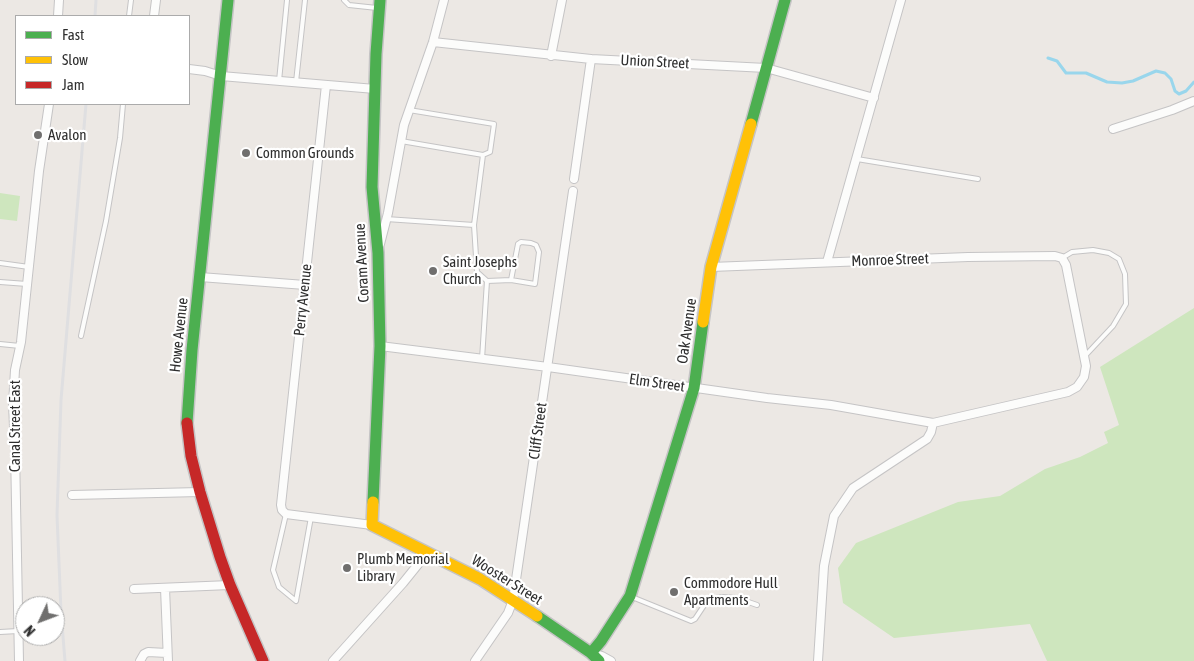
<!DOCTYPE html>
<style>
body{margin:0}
#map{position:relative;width:1194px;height:661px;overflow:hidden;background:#ece8e4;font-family:"Asap Condensed",sans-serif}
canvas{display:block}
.legend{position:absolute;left:15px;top:15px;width:175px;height:90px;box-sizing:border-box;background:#fff;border:1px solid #ababab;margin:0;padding:6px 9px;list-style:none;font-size:15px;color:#2e2e2e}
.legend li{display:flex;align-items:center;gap:10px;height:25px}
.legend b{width:25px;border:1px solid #ababab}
.north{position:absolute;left:15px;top:596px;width:50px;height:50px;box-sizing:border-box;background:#fff;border:1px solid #ababab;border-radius:50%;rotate:227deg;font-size:14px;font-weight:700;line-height:20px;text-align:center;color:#2e2e2e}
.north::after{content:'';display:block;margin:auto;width:18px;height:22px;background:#706f6e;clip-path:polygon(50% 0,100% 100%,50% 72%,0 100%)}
</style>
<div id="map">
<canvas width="1194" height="661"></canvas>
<ul class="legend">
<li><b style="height:6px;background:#4caf50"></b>Fast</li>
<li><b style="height:6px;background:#ffc107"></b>Slow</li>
<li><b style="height:6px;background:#c62828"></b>Jam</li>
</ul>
<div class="north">N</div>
</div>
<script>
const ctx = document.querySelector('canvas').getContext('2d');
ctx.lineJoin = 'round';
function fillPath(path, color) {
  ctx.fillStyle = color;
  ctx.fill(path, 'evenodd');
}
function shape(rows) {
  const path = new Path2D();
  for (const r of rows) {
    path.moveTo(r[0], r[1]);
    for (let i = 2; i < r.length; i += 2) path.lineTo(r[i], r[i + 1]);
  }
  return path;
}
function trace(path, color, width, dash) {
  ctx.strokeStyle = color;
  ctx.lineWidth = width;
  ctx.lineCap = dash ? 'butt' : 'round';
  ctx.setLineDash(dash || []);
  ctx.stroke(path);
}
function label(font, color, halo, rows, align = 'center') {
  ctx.font = font + ' "Asap Condensed",sans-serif';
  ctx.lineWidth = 4.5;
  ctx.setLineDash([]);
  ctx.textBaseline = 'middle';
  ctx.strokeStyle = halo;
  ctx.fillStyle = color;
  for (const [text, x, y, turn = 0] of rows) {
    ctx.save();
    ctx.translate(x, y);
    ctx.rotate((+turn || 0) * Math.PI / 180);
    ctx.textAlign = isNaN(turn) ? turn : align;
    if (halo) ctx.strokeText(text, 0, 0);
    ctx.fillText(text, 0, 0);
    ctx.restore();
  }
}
const green = shape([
 [0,193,20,196,17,221,0,219],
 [1194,308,1194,661,1047,661,1030,624,894,638,843,603,838,568,856,543,958,502,1000,496,1045,469,1080,457,1108,443,1104,432,1119,425,1100,367]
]);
const stream = shape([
 [1048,58,1057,61,1066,73,1086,73,1107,82,1122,83,1133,81,1156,71,1165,73,1171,79,1175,91,1179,94,1186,91,1194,82]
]);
const lane = shape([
 [344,0,349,5,377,8],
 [129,16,131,0],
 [279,81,287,0],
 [296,82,305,0],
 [401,141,483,155,490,152,494,124,409,110],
 [483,155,474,225,477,272,487,281,511,280,535,284,539,252,536,245,531,243,521,242,518,244,511,280],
 [857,159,978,179],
 [386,219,474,225],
 [1062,258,1072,252,1093,250,1109,253,1119,259,1125,274,1126,304,1113,326,1084,357],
 [0,263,29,267],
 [0,282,27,284],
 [81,336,106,221,120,138,123,104],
 [0,344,20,346],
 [482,359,487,281],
 [286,514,273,570,279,587,296,601,311,517],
 [632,597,691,621,695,619,707,601,716,598,723,597,737,598,757,605],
 [0,632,18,631]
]);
const street = shape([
 [58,16,59,0],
 [154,16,156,0],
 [433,42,591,59,766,68,874,98],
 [551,56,562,0],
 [189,69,205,71,221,76,375,89],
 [326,85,281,505,282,510,286,514,372,525],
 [1113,129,1172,110,1194,101],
 [574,179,591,59],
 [380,244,388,213,404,125,433,42,444,0],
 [827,262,901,0],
 [200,277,305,285],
 [380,346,548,367,767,398,831,405,933,423,1068,392,1077,387,1084,377,1086,366,1066,265,1062,258,1055,256,968,257,711,267],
 [72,495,200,492],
 [165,588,168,661],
 [134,589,230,585],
 [592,653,602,656,611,661],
 [19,661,15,450,13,404,15,370,21,342,39,171,49,104],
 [140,661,144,654,148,652,167,653],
 [333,661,403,583,428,552],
 [475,661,508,613,513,600,573,191],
 [818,661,824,566,834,516,853,488,927,439,931,432,933,423]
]);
const fast = shape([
 [751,124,785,0],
 [187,423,192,350,228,0],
 [373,502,380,346,378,253,372,187,376,54,380,0],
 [537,616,591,653,599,661],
 [591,653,601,641,630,596,694,388,703,322]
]);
const slow = shape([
 [703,322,711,267,751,124],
 [373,502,372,525,480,579,537,616]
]);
const jam = shape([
 [187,423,191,456,200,492,220,557,230,585,263,661]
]);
const rail = shape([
 [95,16,96,0],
 [65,661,61,612,57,515,61,400,86,104]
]);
const markers = [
 [38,135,5,"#706f6e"],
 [246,153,5,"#706f6e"],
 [433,271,5,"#706f6e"],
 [347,568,5,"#706f6e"],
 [674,592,5,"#706f6e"]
];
const streetNames = [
 ["Union Street",655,62,3],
 ["Monroe Street",890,260,-2],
 ["Coram Avenue",362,263,-93],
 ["Perry Avenue",303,300,-84],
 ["Oak Avenue",687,331,-82],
 ["Howe Avenue",179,335,-84],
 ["Elm Street",657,383,8],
 ["Canal Street East",15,426,-90],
 ["Cliff Street",538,431,-82],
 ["Wooster Street",507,580,32]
];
const poiNames = [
 ["Avalon",48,135],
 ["Common Grounds",256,153],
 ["Saint Josephs",443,262],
 ["Church",443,279],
 ["Plumb Memorial",357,559],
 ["Library",357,576],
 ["Commodore Hull",684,583],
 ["Apartments",684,600]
];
fillPath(green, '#cee6be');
trace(stream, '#99d6ec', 3);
trace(lane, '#c5c4c5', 6);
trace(street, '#c5c4c5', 10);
trace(fast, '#c5c4c5', 14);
trace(slow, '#c5c4c5', 14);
trace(jam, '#c5c4c5', 14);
trace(lane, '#fcfcfb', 4);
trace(street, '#fcfcfb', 8);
trace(fast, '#4caf50', 11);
trace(slow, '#ffc107', 11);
trace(jam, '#c62828', 11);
trace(rail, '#dfdfe1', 3);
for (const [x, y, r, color] of markers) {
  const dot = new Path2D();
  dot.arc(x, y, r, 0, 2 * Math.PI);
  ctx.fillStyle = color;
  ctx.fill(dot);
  trace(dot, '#fff', 2);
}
label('15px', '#2e2e2e', '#fff', streetNames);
label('15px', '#2e2e2e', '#fff', poiNames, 'left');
</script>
